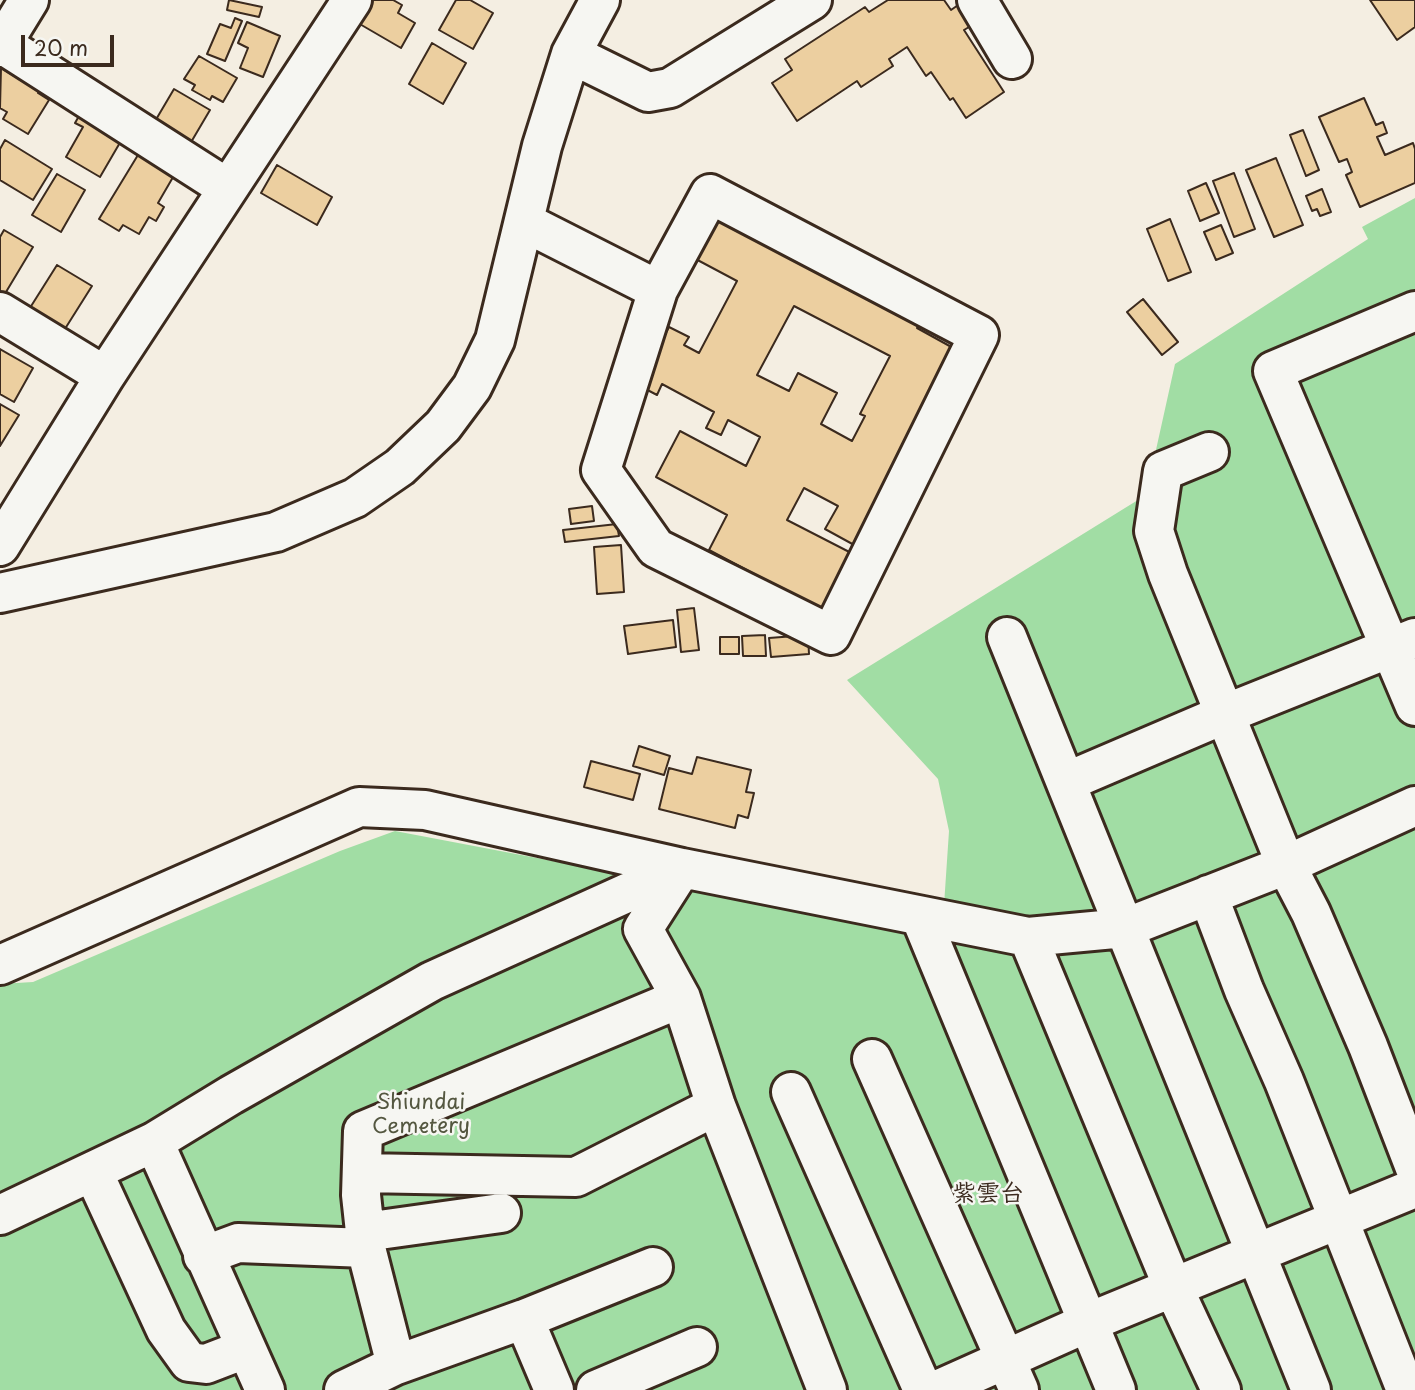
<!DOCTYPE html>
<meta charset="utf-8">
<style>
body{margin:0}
#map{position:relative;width:1415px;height:1390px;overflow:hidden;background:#f4eee2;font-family:"Playpen Sans",sans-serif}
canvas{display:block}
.scale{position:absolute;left:21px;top:35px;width:93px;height:32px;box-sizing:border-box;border:4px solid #3b2a1e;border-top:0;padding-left:9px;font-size:21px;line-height:24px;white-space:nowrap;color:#3b2a1e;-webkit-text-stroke:5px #f6f6f2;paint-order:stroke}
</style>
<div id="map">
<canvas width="1415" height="1390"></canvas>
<div class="scale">20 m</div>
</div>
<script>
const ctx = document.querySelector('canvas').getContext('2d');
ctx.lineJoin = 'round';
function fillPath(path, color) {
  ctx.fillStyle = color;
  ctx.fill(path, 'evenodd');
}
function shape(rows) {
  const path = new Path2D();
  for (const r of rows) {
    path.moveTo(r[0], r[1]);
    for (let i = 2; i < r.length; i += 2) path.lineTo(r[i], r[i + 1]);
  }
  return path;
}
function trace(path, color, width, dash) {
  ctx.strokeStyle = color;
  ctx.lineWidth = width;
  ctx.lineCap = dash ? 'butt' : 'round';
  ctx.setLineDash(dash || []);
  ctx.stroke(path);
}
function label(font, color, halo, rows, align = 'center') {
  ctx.font = font + ' "Playpen Sans","Klee One",sans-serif';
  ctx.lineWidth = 5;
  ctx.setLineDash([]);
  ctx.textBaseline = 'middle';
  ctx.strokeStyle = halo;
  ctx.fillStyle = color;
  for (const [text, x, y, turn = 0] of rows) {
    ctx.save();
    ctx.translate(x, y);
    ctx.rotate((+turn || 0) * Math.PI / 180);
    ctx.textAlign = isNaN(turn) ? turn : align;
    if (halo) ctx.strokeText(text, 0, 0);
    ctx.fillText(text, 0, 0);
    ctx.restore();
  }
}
const green = shape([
 [1415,198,1415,1390,0,1390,0,984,33,982,340,851,395,831,942,935,949,831,938,779,847,680,1146,495,1175,364,1368,239,1362,227]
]);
const building = shape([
 [229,0,262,7,259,17,227,10,229,0],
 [371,0,393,0,402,5,398,13,415,23,401,48,358,23,371,0],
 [456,0,470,0,493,13,473,49,439,30,456,0],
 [888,0,944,0,951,10,961,3,974,24,964,30,1004,92,966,118,953,98,950,100,931,72,926,76,907,47,889,59,893,66,861,87,857,81,797,121,772,83,792,70,785,59,865,7,869,12,888,0],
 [1370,0,1415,0,1415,27,1397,40,1370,0],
 [235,18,242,21,225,61,207,54,220,24,231,28,235,18],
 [247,22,280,36,263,77,240,68,248,48,238,43,247,22],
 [432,43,466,63,443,104,409,84,432,43],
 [199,56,237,78,223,102,212,96,210,100,192,90,195,85,184,79,199,56],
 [1,68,22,81,26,74,43,85,38,93,49,100,28,134,3,119,7,112,0,108,1,68],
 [174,89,210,110,187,149,151,128,174,89],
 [1364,98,1376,125,1383,122,1387,133,1377,137,1385,155,1413,143,1415,149,1415,183,1360,207,1346,175,1352,172,1347,159,1339,162,1319,117,1364,98],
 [83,109,125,134,100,177,66,157,83,127,75,123,83,109],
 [1303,130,1319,170,1306,176,1290,135,1303,130],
 [5,140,52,169,33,200,0,180,0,149,5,140],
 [141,150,176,172,158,203,164,207,156,221,149,217,139,234,123,225,119,231,99,219,141,150],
 [1276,158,1303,225,1274,237,1246,170,1276,158],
 [277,165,332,197,317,225,261,193,277,165],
 [1234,173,1255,229,1234,237,1213,181,1234,173],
 [57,174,85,190,61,232,32,215,57,174],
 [1206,183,1219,213,1200,221,1188,191,1206,183],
 [1322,189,1331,212,1320,216,1317,209,1312,211,1306,196,1322,189],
 [717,205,925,315,917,328,955,349,856,546,825,529,838,506,804,488,787,520,861,558,831,615,709,550,727,515,656,477,680,431,746,466,760,437,728,420,721,435,706,428,714,412,662,384,657,395,638,385,669,327,689,337,684,345,699,353,737,281,690,256,717,205],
 [794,306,890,356,860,414,865,416,852,441,821,424,837,393,798,373,789,391,757,375,794,306],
 [1170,219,1191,272,1168,281,1147,229,1170,219],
 [1221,225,1233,253,1216,260,1204,232,1221,225],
 [4,230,33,247,3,297,0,295,0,237,4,230],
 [57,265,92,286,63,332,28,311,57,265],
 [1143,299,1178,342,1162,355,1127,312,1143,299],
 [0,349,33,368,14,402,0,394,0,349],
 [0,404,19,415,0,446,0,404],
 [592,506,594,521,571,524,569,509,592,506],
 [617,524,619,536,565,542,563,530,617,524],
 [621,545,624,592,597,594,594,547,621,545],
 [694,608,699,650,681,652,677,610,694,608],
 [673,620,676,647,628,654,624,626,673,620],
 [765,635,766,656,743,656,742,636,765,635],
 [808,635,809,654,771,657,769,638,808,635],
 [720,637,739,637,739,654,720,654,720,637],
 [639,746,670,756,664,775,633,766,639,746],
 [697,757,751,770,746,792,754,793,748,818,738,815,735,828,659,809,669,768,692,774,697,757],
 [591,761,640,774,633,800,584,787,591,761]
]);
const minor = shape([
 [977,0,1012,59],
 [2,44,29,0],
 [0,47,2,44,227,188],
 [571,54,648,92,670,88,812,0],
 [524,222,658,290,601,470,656,548,831,635,979,335,710,194,658,290],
 [1415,311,1273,371,1415,706],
 [0,312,105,376],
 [1209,452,1163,471,1154,531,1168,574,1286,865,1311,913,1368,1046,1415,1168],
 [0,546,105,376,352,0],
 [0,593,276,532,355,498,400,467,443,426,472,387,495,340,542,146,571,54,600,0],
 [1007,637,1311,1390],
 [1066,782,1225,714,1415,638],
 [682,868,643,929,681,998,716,1106,827,1390],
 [1208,895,1244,990,1284,1081,1406,1390],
 [920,916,1116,1390],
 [1028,937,1173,1287,1221,1390],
 [0,965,359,807,425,810,682,868,1028,937,1125,928,1286,865,1415,806],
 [872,1059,1019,1390],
 [791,1092,923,1390],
 [154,1142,265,1390],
 [93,1172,166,1330,189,1362,206,1364,245,1349],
 [362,1173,576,1177,716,1106],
 [0,1215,154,1142,231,1095,432,981,682,868],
 [365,1232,361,1195,363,1131,681,998],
 [366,1248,396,1365],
 [203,1256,238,1243,366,1248,365,1232,501,1213],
 [524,1319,554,1390],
 [344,1390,396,1365,524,1319,653,1267],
 [596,1390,697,1347],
 [937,1390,1089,1322,1415,1188]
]);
const parkNames = [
 ["Shiundai",421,1103],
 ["Cemetery",421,1127]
];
const quarterNames = [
 ["紫雲台",988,1194]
];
fillPath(green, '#a1dda4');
fillPath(building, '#eccfa0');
trace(building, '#3b2a1e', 2);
trace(minor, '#3b2a1e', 44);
trace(minor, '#f6f6f2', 38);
label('21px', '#545740', '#f6f6f2', parkNames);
label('bold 24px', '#3b2a1e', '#f6f6f2', quarterNames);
</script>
